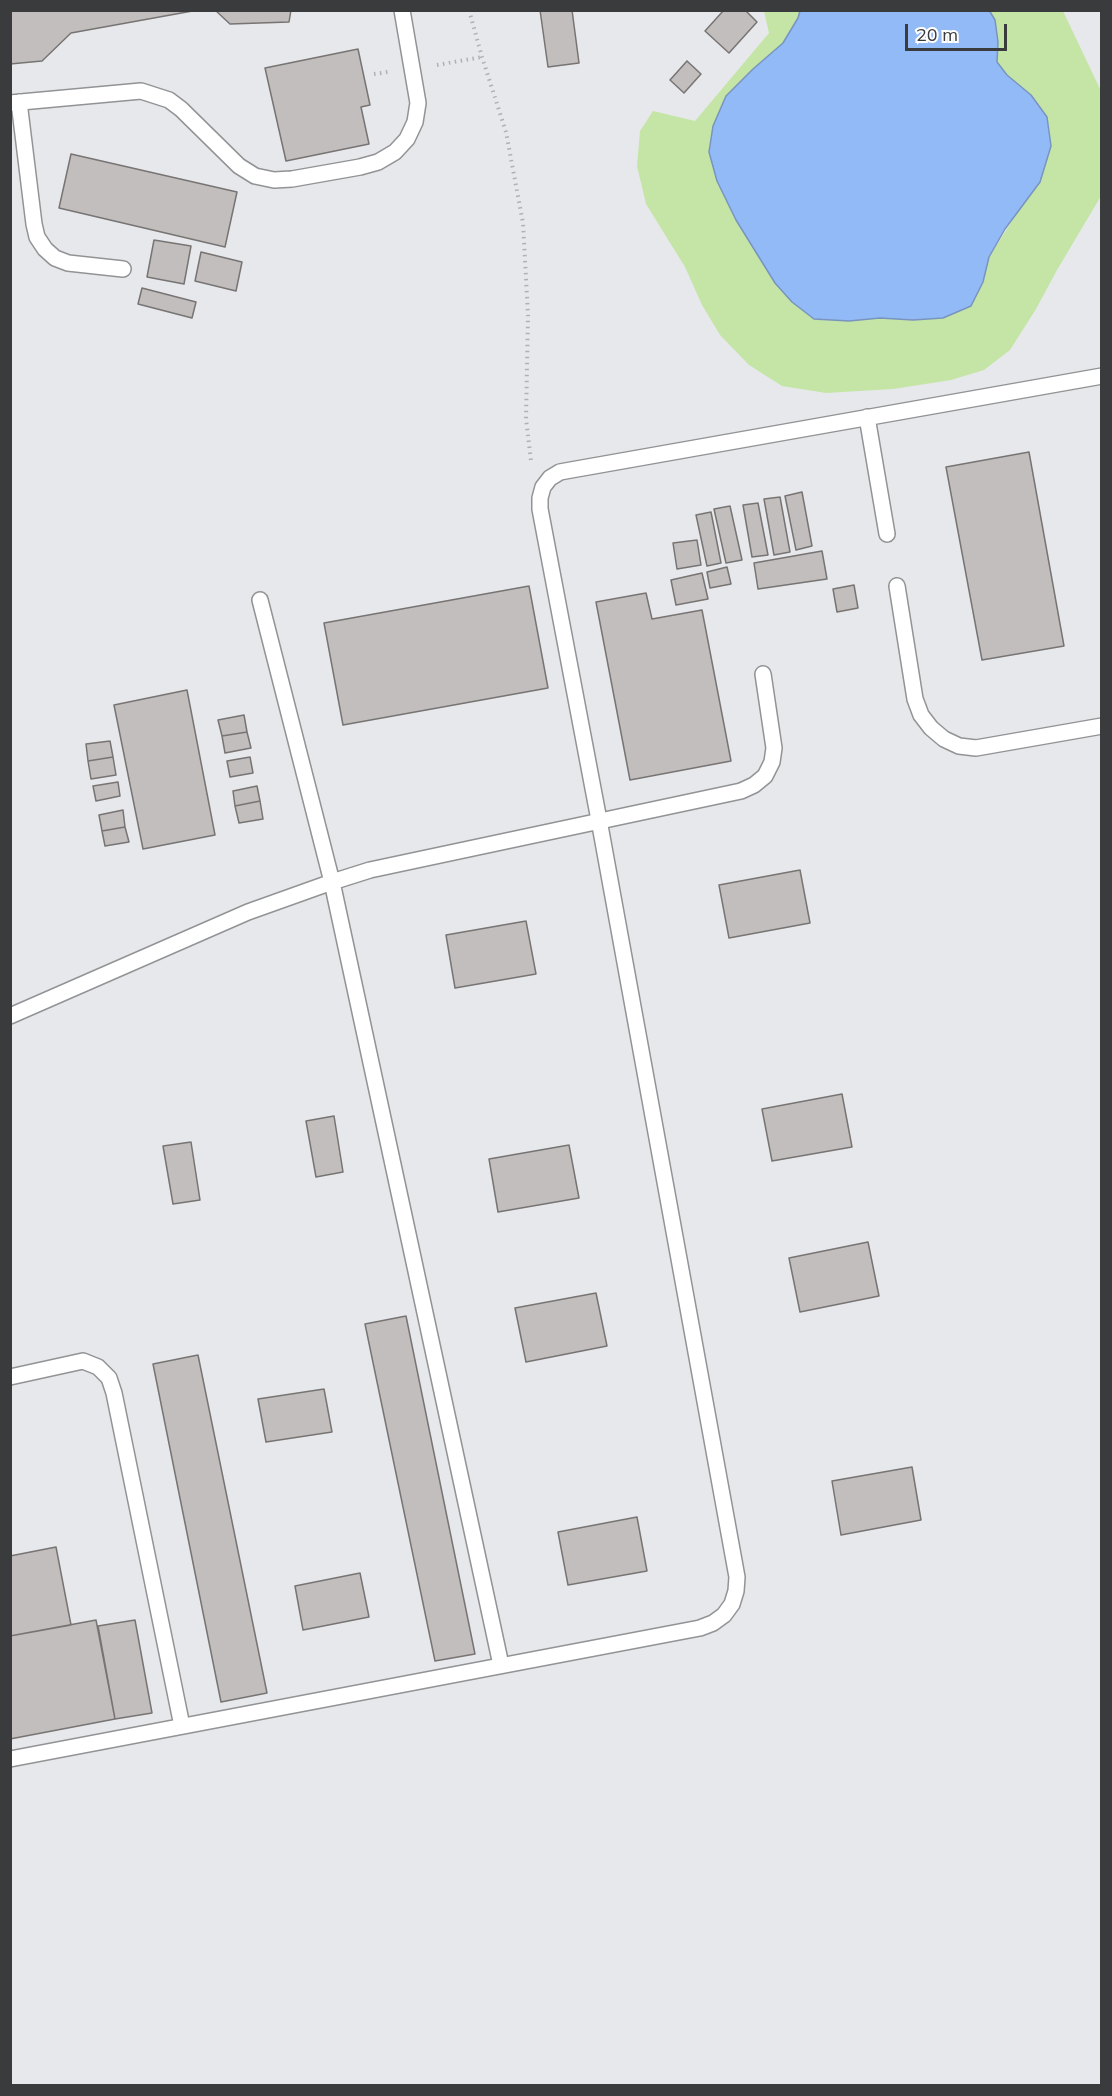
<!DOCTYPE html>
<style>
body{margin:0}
#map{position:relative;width:1112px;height:2096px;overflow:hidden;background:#e7e8eb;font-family:Mulish,sans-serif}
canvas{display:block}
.frame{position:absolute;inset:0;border:12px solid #3a3b3c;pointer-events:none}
.scale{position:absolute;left:905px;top:24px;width:102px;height:27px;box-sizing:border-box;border:3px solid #3a3b3c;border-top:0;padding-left:8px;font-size:18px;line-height:21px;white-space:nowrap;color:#3a3b3c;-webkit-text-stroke:4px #fff;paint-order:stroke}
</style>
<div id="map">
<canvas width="1112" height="2096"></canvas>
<div class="frame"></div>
<div class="scale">20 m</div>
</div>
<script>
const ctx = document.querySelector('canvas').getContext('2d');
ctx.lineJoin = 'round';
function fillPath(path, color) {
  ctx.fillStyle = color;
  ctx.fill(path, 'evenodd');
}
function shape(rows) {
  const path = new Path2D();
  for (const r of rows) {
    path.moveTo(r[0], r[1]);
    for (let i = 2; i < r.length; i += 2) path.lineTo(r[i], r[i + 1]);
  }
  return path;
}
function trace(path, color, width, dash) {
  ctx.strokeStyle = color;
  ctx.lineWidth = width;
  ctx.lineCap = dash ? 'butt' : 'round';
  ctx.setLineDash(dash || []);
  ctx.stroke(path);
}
const green = shape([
 [764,11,800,11,798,18,783,43,753,69,709,152,717,181,736,220,775,283,849,321,880,318,913,320,983,282,989,257,1019,210,1051,146,1047,117,1031,95,1007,75,997,62,998,42,995,20,989,11,1063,11,1101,91,1101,196,1057,270,1036,309,1010,350,984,370,951,380,893,389,826,393,782,386,749,365,720,335,702,305,685,267,646,204,637,166,640,131,653,111,695,121,769,33]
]);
const water = shape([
 [800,11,989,10,995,20,998,42,997,62,1007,75,1031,95,1047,117,1051,146,1040,182,1005,229,989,257,983,282,971,306,943,318,913,320,880,318,849,321,814,319,792,302,775,283,736,220,717,181,709,152,713,126,726,96,753,69,783,43,798,18,800,11]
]);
const building = shape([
 [10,10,198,10,71,33,42,61,10,64,10,10],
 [215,10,291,10,289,22,230,24,215,10],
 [540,10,572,10,579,63,548,67,540,10],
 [724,10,745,10,757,22,729,53,705,31,724,10],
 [358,49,370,105,361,107,369,144,286,161,265,68,358,49],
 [687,61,701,74,684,93,670,80,687,61],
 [71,154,237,192,225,247,59,208,71,154],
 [154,240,191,246,184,284,147,277,154,240],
 [201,252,242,262,236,291,195,281,201,252],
 [142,288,196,302,192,318,138,304,142,288],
 [1029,452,1064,646,982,660,946,467,1029,452],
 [802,492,812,546,796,550,785,496,802,492],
 [780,497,790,552,774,555,764,499,780,497],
 [758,503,768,555,752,557,743,505,758,503],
 [730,506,742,560,726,563,714,509,730,506],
 [711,512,721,563,707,566,696,515,711,512],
 [697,540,701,565,677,569,673,543,697,540],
 [822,551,827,579,758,589,754,563,822,551],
 [727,567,731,584,710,588,707,572,727,567],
 [702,573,708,599,676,605,671,580,702,573],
 [854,585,858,608,837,612,833,589,854,585],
 [529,586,548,688,343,725,324,623,529,586],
 [646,593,652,619,702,610,731,761,630,780,596,602,646,593],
 [187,690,215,835,143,849,114,705,187,690],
 [244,715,247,732,222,736,218,720,244,715],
 [247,732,251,748,225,753,222,736,247,732],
 [110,741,113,757,88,761,86,744,110,741],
 [113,757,116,775,91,779,88,761,113,757],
 [250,757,253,773,230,777,227,761,250,757],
 [118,782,120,796,96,801,93,786,118,782],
 [257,786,260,801,235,806,233,791,257,786],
 [260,801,263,819,239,823,235,806,260,801],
 [123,810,125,827,102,831,99,815,123,810],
 [125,827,129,842,105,846,102,831,125,827],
 [800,870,810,923,729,938,719,885,800,870],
 [526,921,536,974,455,988,446,935,526,921],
 [842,1094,852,1147,772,1161,762,1109,842,1094],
 [334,1116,343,1172,316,1177,306,1121,334,1116],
 [191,1142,200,1200,173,1204,163,1146,191,1142],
 [569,1145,579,1198,498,1212,489,1159,569,1145],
 [868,1242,879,1296,800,1312,789,1258,868,1242],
 [596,1293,607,1346,526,1362,515,1308,596,1293],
 [406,1316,475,1654,435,1661,365,1324,406,1316],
 [198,1355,267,1693,221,1702,153,1364,198,1355],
 [324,1389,332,1432,266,1442,258,1399,324,1389],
 [912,1467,921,1520,841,1535,832,1481,912,1467],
 [637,1517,647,1571,568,1585,558,1532,637,1517],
 [56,1547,71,1625,10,1636,10,1556,56,1547],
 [360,1573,369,1617,303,1630,295,1586,360,1573],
 [96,1620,115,1719,10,1739,10,1636,96,1620],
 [135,1620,152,1713,115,1719,98,1626,135,1620]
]);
const path = shape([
 [469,10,482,57,506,132,523,223,528,315,526,419,531,461],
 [437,65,482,57],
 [374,74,388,72]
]);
const service = shape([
 [19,102,34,224,37,237,45,249,55,258,68,263,123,269],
 [10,103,141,91,169,100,181,109,239,166,255,176,274,180,292,179,360,167,378,162,395,152,407,139,415,122,418,103,402,10],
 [867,417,887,534],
 [897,586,915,699,921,715,931,728,944,739,959,746,976,748,1102,726],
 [260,600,332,882,501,1665],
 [10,1016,248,912,332,882,370,870,741,791,754,785,765,776,772,762,774,748,763,674],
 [10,1377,83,1361,98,1367,109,1378,114,1393,182,1726],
 [10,1759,700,1628,713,1623,724,1615,732,1604,736,1591,737,1577,599,820,540,509,540,498,543,487,550,478,560,472,571,470,1102,376]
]);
fillPath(green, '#c4e5a6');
fillPath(water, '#92baf7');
trace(water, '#7894bf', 1.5);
fillPath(building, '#c1bebd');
trace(building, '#777473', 1.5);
trace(service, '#929395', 18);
trace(path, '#b0b1b4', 4, [1.5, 4.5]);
trace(service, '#fff', 15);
</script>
